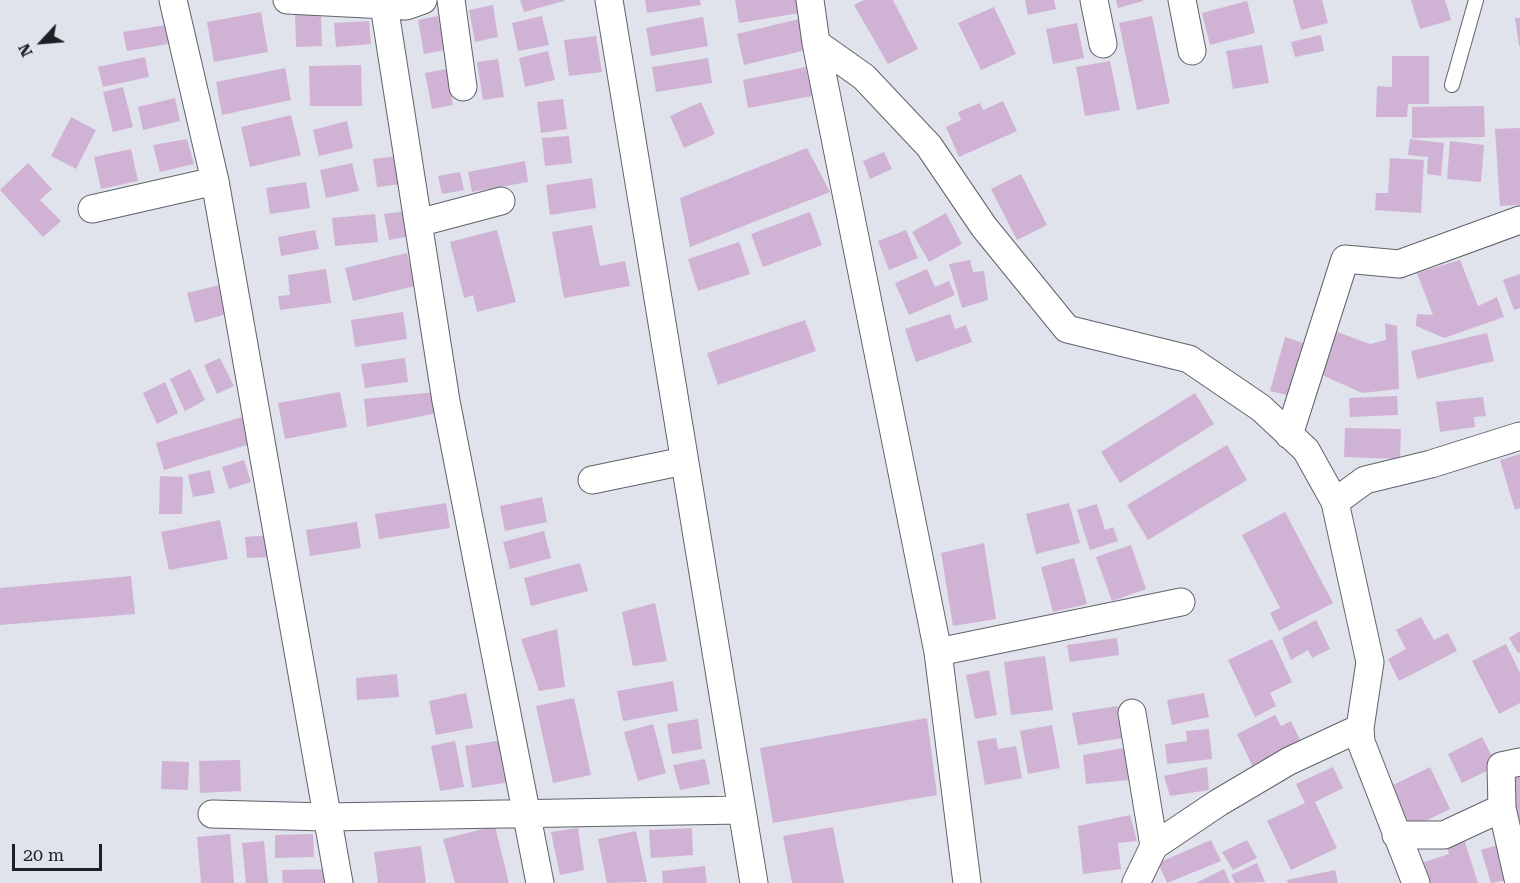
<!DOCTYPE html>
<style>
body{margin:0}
#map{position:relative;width:1520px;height:883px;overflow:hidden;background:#e0e2ec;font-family:"Roboto Serif",serif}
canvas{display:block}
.north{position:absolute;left:12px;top:12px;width:60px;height:60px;-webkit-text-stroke:4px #e0e2ec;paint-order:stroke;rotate:244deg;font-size:16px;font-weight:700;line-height:24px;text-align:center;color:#1e1f22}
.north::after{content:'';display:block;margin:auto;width:21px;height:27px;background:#1e1f22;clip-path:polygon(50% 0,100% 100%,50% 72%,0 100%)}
.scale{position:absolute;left:12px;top:844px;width:90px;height:27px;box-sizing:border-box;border:3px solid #1e1f22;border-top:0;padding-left:8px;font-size:18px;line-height:21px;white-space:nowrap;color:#1e1f22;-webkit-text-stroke:4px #e0e2ec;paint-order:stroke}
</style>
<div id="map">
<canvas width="1520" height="883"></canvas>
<div class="north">N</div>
<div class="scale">20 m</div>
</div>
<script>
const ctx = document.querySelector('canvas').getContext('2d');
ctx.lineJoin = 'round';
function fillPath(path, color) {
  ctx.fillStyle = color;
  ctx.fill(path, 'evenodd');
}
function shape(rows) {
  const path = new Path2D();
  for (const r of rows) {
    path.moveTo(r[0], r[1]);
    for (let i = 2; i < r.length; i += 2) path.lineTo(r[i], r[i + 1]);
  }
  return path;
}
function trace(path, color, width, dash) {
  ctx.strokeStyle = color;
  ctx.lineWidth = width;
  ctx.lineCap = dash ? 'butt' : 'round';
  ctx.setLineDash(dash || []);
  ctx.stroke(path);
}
const building = shape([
 [520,0,564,0,564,1,524,12],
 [645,0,700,0,701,5,647,13],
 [735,0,798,0,800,13,739,23],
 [864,0,893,0,918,49,888,64,854,5],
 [1025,0,1054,0,1056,9,1028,15],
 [1116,0,1143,0,1143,1,1118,8],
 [1293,0,1322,0,1328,23,1301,30],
 [1411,0,1445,0,1451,20,1420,29],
 [1247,1,1255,33,1210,45,1202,13],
 [493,5,498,37,475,42,469,10],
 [994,7,1016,54,981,70,958,23],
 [261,12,268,52,214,62,207,22],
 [321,14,322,46,296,47,295,15],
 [438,16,445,50,424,54,418,20],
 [542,16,549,45,518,51,512,23],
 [1152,16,1170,103,1137,110,1119,23],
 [703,17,708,46,651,56,646,28],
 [1515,18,1520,18,1520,46,1519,46],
 [799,19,806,50,744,65,737,34],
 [369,21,371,44,336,47,334,23],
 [1077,23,1084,58,1053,64,1046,29],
 [165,25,168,44,127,51,123,32],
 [1321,35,1324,51,1295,57,1291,42],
 [596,36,602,72,569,76,564,40],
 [1262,45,1269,83,1233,89,1226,51],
 [548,51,555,80,525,87,519,58],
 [1392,56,1429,56,1429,104,1408,104,1407,117,1376,117,1377,86,1392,87],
 [145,57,149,77,103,87,98,67],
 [708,58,712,83,656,92,652,67],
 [498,59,504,97,483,100,477,62],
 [1110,61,1120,110,1085,116,1076,67],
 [361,65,362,106,310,106,309,66],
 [806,67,812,96,748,108,743,80],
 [285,68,291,100,222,115,216,82],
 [446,69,453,105,432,109,425,73],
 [123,87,133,127,113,132,103,92],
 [175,98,180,121,143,130,138,107],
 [563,99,567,129,541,133,537,102],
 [1003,101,1017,131,959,157,946,127,961,120,958,112,980,103,983,110],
 [701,102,715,134,684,148,670,116],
 [1484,106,1485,137,1412,138,1412,107],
 [291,115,301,155,250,167,241,127],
 [71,117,96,130,76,169,51,156],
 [347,121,353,148,319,156,313,130],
 [1520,128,1520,205,1500,206,1495,129],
 [569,136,572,163,545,166,542,138],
 [187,139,194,164,160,172,153,145],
 [1410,139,1444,143,1441,176,1427,174,1428,157,1408,155],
 [1450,141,1484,145,1481,182,1447,179],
 [807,148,830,192,690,247,680,198],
 [131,149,138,181,101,189,94,157],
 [884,152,892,169,870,179,863,161],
 [398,156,402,184,377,187,373,159],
 [1390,158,1424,160,1421,213,1375,210,1376,193,1388,193],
 [525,161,528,182,472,192,468,172],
 [28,163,52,189,40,200,61,221,43,237,0,190],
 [352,163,359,191,326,198,320,170],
 [460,172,464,190,442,194,438,176],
 [1021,174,1047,225,1017,240,991,189],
 [592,178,596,208,550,215,546,185],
 [306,182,310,208,270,214,266,188],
 [406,211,410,236,389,240,384,214],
 [810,212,822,245,763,267,751,234],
 [946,213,962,244,929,262,912,232],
 [375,214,378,242,335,246,332,218],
 [592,225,600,266,625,261,630,286,564,298,552,232],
 [315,230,319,249,281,256,278,237],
 [497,230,516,302,477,312,473,295,464,298,450,242],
 [906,230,918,258,889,270,878,241],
 [739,242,750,274,698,291,688,259],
 [407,253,415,286,353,301,345,268],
 [970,260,973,272,984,271,988,300,962,308,949,264],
 [1460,260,1478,306,1497,297,1504,317,1444,338,1416,326,1417,314,1433,315,1417,273],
 [326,269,331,303,280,310,278,296,290,295,288,275],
 [927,269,935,287,949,281,955,295,909,315,895,283],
 [1520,274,1520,308,1514,310,1503,280],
 [220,285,227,314,195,323,187,293],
 [403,312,407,339,355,347,351,320],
 [950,314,955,329,966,325,972,342,916,362,905,329],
 [805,320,816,351,718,385,707,353],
 [1385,323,1397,326,1399,389,1362,393,1320,374,1329,329,1370,344,1386,340],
 [1487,333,1494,361,1417,379,1411,351],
 [1285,337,1303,343,1287,395,1270,391],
 [220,358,234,386,217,394,204,365],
 [405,358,408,382,365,388,361,364],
 [190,369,205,400,185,411,170,379],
 [165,382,178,413,157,424,143,393],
 [340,392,347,427,285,439,278,403],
 [436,392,438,413,367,427,364,399],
 [1195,393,1214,424,1120,483,1101,452],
 [1397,396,1398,415,1350,417,1349,398],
 [1483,397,1486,416,1474,417,1475,427,1440,432,1436,402],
 [242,417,250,444,164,470,156,443],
 [1345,428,1401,429,1400,459,1344,457],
 [1227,445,1247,480,1148,540,1127,505],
 [1520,454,1520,508,1515,510,1500,460],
 [244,460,251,482,229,489,222,467],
 [210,470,215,493,193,497,188,475],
 [160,476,183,477,182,514,159,514],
 [542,497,547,522,505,531,500,506],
 [446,503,450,528,379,539,375,514],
 [1069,503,1080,543,1036,554,1026,514],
 [1097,504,1105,530,1113,527,1118,541,1090,550,1077,510],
 [1285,512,1333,603,1279,631,1270,613,1280,608,1242,535],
 [220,520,228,559,169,570,161,532],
 [357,522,361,548,310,556,306,530],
 [544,531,551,558,510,569,503,542],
 [270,535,272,557,247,558,245,537],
 [984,543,996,619,953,626,941,553],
 [1131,545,1146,589,1112,601,1096,557],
 [1074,558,1087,604,1053,612,1041,567],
 [580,563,588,591,531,606,524,578],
 [131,576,135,614,0,625,0,588],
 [655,603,667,661,633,666,622,612],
 [1421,617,1434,640,1448,633,1457,651,1399,681,1388,659,1406,649,1396,630],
 [1316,620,1330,649,1312,658,1308,650,1291,660,1282,638],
 [557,629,565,687,539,691,521,639],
 [1520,631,1520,652,1518,653,1509,638],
 [1117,638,1119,655,1070,662,1067,645],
 [1272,639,1292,682,1270,693,1276,706,1255,717,1228,660],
 [1506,644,1520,673,1520,703,1499,714,1472,661],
 [1045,656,1053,710,1011,715,1004,662],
 [989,670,997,715,975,719,966,675],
 [397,674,399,697,357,700,356,678],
 [673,681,678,711,623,721,617,691],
 [466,693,473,728,436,735,429,701],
 [1204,693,1209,717,1172,725,1167,700],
 [574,698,591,775,553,783,536,706],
 [1118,706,1123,738,1078,745,1072,713],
 [1275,715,1281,726,1291,721,1301,742,1253,767,1237,734],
 [927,718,937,795,773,823,760,748],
 [698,719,702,749,672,754,667,724],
 [653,724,666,773,638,781,624,732],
 [1052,725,1060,768,1028,774,1020,731],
 [1209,729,1212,759,1167,764,1165,744,1187,741,1186,731],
 [1482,737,1497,766,1462,783,1448,754],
 [996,738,998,749,1016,746,1022,778,985,785,977,741],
 [502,740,510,782,472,788,465,746],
 [455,741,464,787,440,791,431,746],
 [1124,748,1129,780,1086,784,1083,755],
 [705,759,710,784,680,790,673,765],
 [240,760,241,791,200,793,199,761],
 [162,761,189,762,188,790,161,789],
 [1207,767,1209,790,1170,796,1164,776],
 [1333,767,1343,788,1315,802,1337,848,1291,870,1267,821,1305,803,1296,784],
 [1430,767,1450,809,1411,828,1391,786],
 [1520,772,1520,830,1519,830,1510,773],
 [1130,815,1137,841,1118,843,1121,869,1083,874,1078,826],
 [495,826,509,883,455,883,443,839],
 [833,827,844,883,792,883,783,836],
 [578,828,584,870,560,875,551,832],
 [692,828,693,855,651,858,649,830],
 [636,831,647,882,607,883,598,839],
 [230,834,234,883,201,883,197,837],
 [313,834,314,857,275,858,275,835],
 [1463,836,1478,883,1427,883,1421,863,1449,854,1445,842],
 [1211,840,1221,861,1167,883,1158,863],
 [1247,840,1257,858,1233,870,1222,852],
 [264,841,268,883,246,883,242,843],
 [1504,843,1515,879,1491,883,1481,850],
 [421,846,426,883,378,883,374,852],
 [1257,863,1265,882,1235,883,1231,875],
 [705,866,707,883,663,883,662,871],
 [329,869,330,883,283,883,282,870],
 [1224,869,1230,883,1196,883],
 [1335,870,1338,883,1288,883,1287,880]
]);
const service = shape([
 [1452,85,1476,0]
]);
const minor = shape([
 [173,0,215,181,339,883],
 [287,0,406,6,423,0],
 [451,0,463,87],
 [609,0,754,883],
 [810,0,816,43,938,652,967,883],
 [1094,0,1103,44],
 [1182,0,1192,51],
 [384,5,446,401,540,883],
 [816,43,864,77,929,146,984,227,1067,329,1189,359,1261,408,1306,450,1335,502,1370,662,1360,728,1289,761,1218,803,1154,846,1136,883],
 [92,209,215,181],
 [418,223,501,201],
 [1289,435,1345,259,1399,264,1520,220],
 [592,480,684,461],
 [1335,502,1365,480,1431,464,1520,436],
 [938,652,1181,602],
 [1132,713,1154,846],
 [1360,728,1361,742,1416,883],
 [1502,808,1519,883],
 [212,814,326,817,741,810],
 [1396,835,1444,835,1502,808,1501,766,1520,762]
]);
fillPath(building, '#d0b3d4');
trace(service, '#60626a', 16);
trace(minor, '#60626a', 29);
trace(service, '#fff', 14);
trace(minor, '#fff', 27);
</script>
